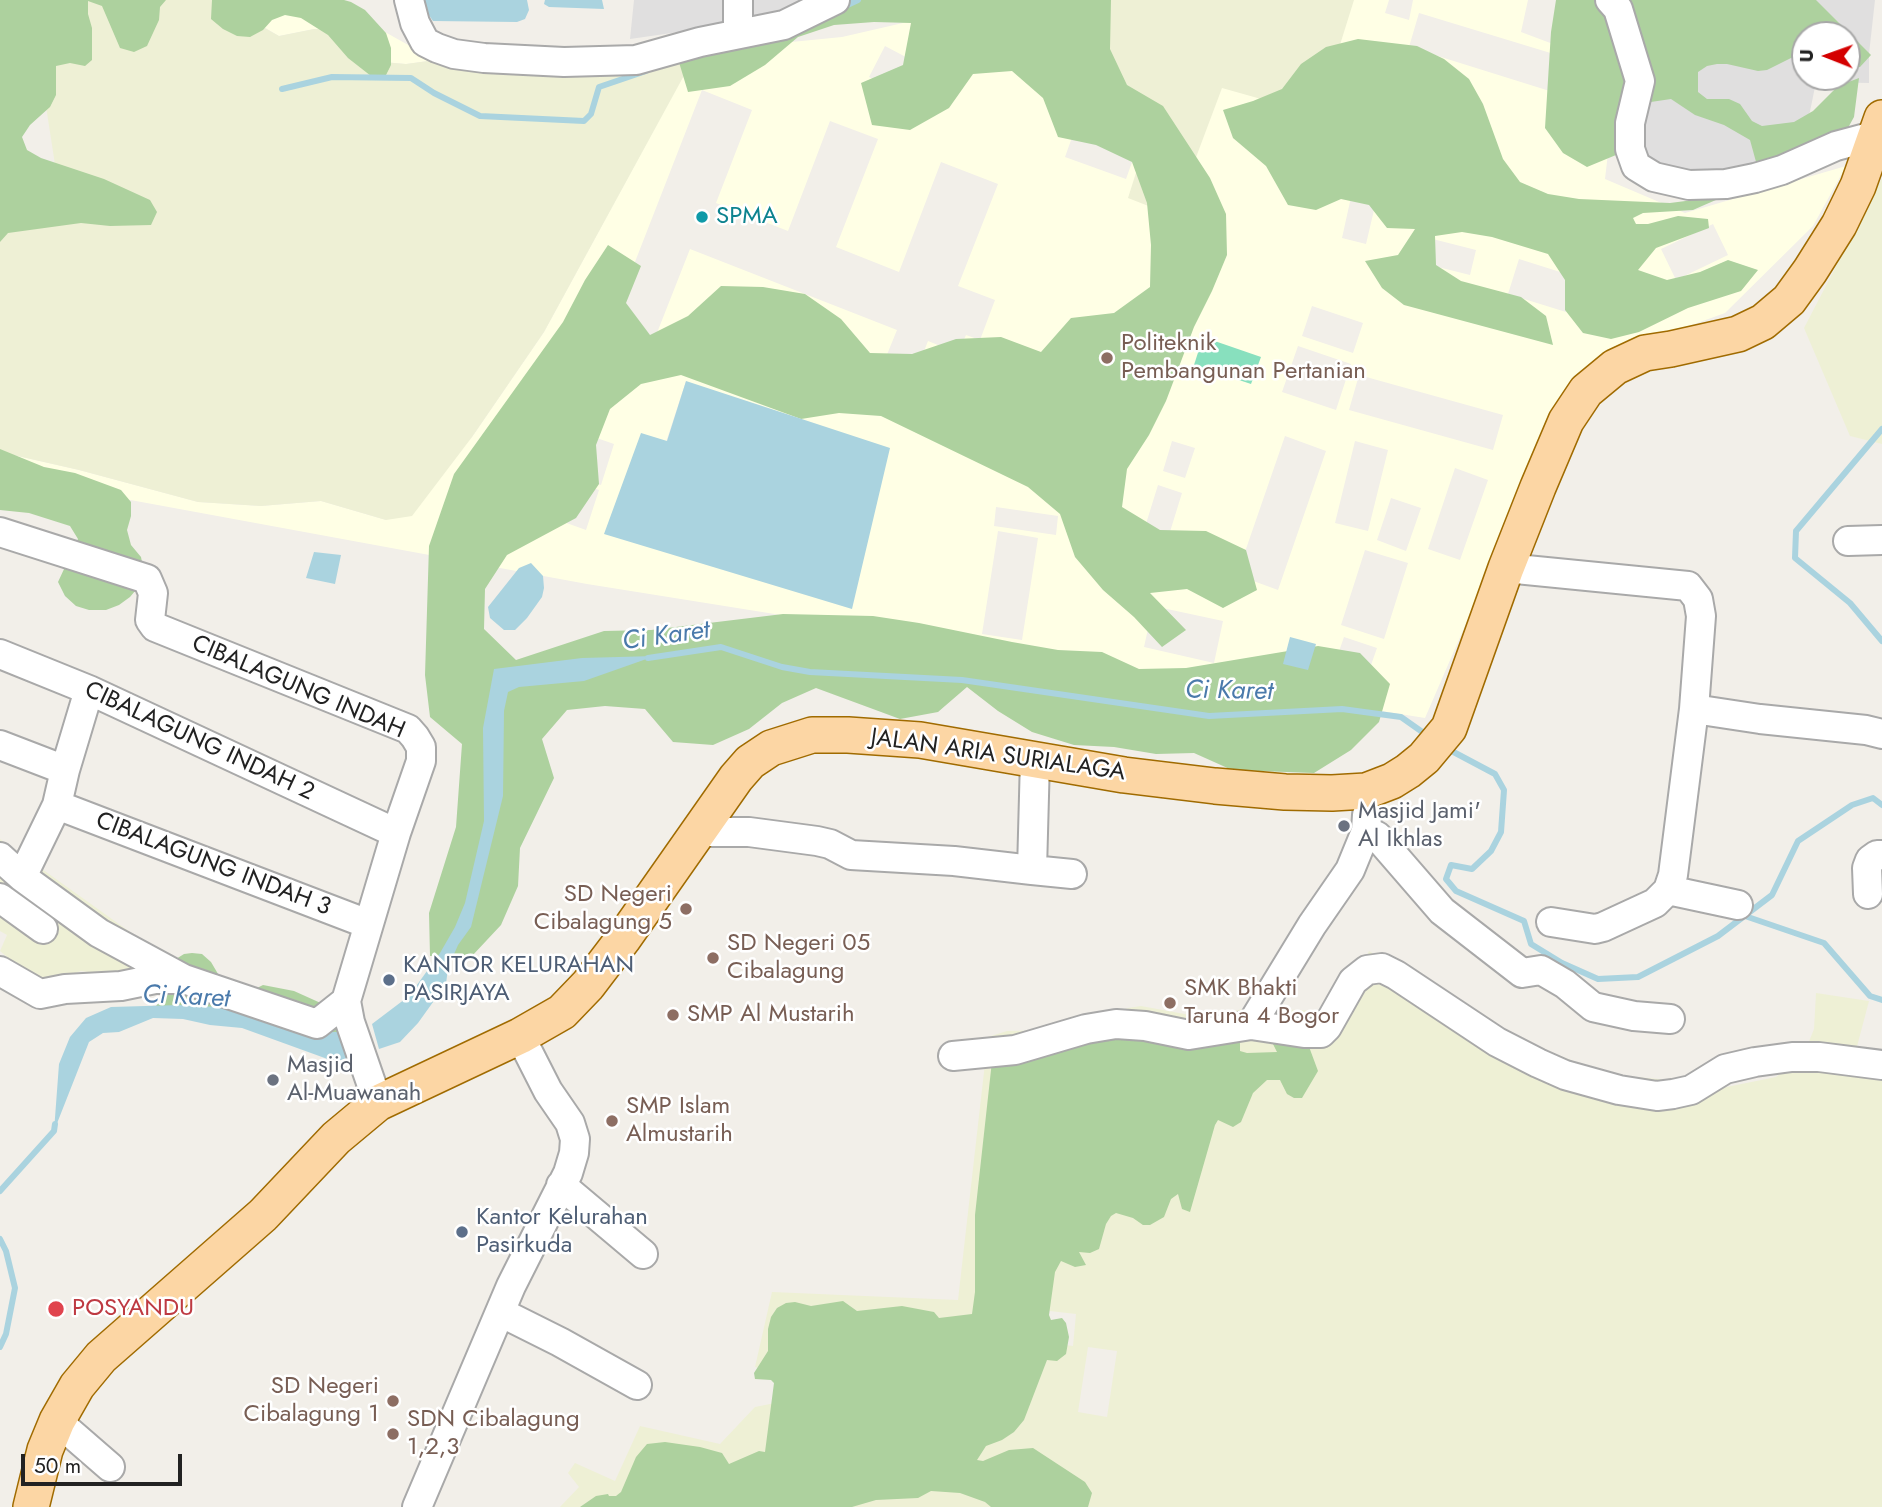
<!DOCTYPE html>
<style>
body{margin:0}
#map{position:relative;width:1882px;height:1507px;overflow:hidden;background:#f2efe9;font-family:Jost,sans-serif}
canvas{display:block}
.north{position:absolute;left:1791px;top:21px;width:70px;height:70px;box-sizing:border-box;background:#fff;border:2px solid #a7a7a7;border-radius:50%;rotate:271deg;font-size:19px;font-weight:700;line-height:28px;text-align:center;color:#222}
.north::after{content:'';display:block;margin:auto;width:24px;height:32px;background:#d40000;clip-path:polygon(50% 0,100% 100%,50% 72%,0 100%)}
.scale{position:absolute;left:21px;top:1454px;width:161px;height:32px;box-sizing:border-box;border:4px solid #222;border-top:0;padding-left:9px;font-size:21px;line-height:24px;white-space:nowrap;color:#222;-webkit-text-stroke:5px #fff;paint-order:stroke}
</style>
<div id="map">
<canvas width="1882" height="1507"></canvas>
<div class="north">U</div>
<div class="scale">50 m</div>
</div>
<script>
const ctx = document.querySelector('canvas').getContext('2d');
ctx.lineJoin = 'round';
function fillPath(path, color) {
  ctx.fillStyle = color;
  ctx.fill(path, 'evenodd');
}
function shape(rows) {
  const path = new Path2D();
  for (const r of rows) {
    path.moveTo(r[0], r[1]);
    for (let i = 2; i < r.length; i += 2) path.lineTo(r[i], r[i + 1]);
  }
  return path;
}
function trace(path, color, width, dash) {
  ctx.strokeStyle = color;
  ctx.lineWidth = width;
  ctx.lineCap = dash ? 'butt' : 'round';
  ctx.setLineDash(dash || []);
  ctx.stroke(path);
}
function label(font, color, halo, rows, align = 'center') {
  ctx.font = font + ' Jost,sans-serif';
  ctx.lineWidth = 5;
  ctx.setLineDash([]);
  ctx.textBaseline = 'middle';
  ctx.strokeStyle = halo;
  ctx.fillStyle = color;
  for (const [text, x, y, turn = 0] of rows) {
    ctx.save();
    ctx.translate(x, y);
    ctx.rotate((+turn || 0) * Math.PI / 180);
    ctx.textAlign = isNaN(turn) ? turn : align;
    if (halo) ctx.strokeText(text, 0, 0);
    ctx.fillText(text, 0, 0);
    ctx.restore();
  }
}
const residential = shape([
 [634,0,814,0,783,17,630,39],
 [1624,0,1875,0,1869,54,1869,83,1816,82,1806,131,1768,169,1710,176,1652,170,1639,132,1650,101],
 [1805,35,1847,35,1847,77,1805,77]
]);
const education = shape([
 [328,0,426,55,690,52,842,37,1003,0,1389,0,1385,13,1409,20,1413,0,1528,0,1521,32,1553,44,1616,85,1605,179,1685,213,1846,166,1813,226,1725,313,1594,360,1560,406,1425,718,587,584,0,476,0,452,79,470,198,502,261,506,321,501,386,520,472,437,544,332,692,60,635,65,594,77,455,68,428,61,406,64,383,62,314,29,279,36,238,12],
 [1419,13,1567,58,1556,93,1409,47],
 [885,46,936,73,920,104,869,77],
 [702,90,752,110,716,203,788,231,830,121,878,139,836,247,899,272,941,162,998,184,958,286,995,300,980,340,966,335,958,353,928,341,917,369,886,357,897,330,690,249,653,343,610,326],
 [1080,115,1141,137,1126,179,1065,157],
 [1353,188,1378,193,1366,244,1342,238],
 [1713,224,1728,255,1676,280,1661,249],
 [1413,234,1476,250,1470,275,1406,259],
 [1519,259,1576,277,1566,312,1508,294],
 [1312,306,1363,323,1353,353,1302,336],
 [1298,346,1351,364,1336,410,1282,392],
 [1359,375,1503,415,1493,450,1349,410],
 [686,381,852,609,641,434,666,442],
 [588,435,614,444,601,485,575,476],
 [1285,436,1326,451,1278,590,1237,575],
 [1172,441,1195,448,1185,478,1163,471],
 [1355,441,1388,450,1368,531,1335,523],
 [1455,468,1488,480,1460,560,1428,549],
 [575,482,599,490,586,530,561,521],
 [1158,485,1182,493,1169,535,1145,527],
 [1391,498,1421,508,1406,551,1377,540],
 [996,507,1058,516,1056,535,994,526],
 [998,531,1038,538,1022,640,982,634],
 [1365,550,1408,563,1384,639,1341,625],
 [1153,606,1223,621,1214,663,1144,647],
 [1344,637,1377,648,1370,668,1337,657]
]);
const farmland = shape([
 [72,0,232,0,238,13,279,36,314,29,345,29,383,62,406,64,428,61,455,68,594,77,635,65,693,59,544,332,472,437,412,516,386,520,321,501,261,506,198,502,79,470,0,452,0,241,56,171,39,61],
 [974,0,1354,0,1318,115,1222,88,1174,216,1128,198,1147,138],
 [1882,178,1882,444,1850,436,1804,328],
 [0,839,151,947,159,963,117,976,81,971,71,975,50,993,0,951,7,935,0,931],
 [1369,951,1480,1021,1534,1046,1592,1068,1623,1076,1659,1079,1702,1092,1776,1077,1787,1068,1806,1049,1814,1029,1816,993,1869,1001,1855,1054,1882,1058,1882,1507,560,1507,579,1487,568,1473,575,1463,615,1481,640,1426,720,1444,755,1407,780,1402,785,1374,755,1367,772,1292,958,1300,988,1037,1007,1031,1052,1030,1073,1027,1128,1008,1141,1006,1190,1015,1216,1015,1247,1008,1324,1011,1345,1005],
 [1041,1310,1076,1314,1073,1346,1038,1342],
 [1088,1347,1117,1351,1107,1417,1078,1412]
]);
const forest = shape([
 [0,0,166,0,160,7,159,20,147,46,134,52,120,48,102,6,88,1,88,14,92,28,92,60,85,66,70,63,56,66,56,95,50,107,30,125,22,137,27,150,41,158,104,179,150,200,157,212,151,225,110,226,81,223,8,233,0,242],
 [212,0,344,0,351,2,365,10,386,33,391,48,391,65,385,77,371,76,348,58,328,35,301,18,285,15,272,20,263,30,250,37,237,36,223,29,211,19],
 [837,0,1111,0,1110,49,1127,85,1163,106,1210,178,1226,214,1227,255,1212,291,1194,327,1166,401,1149,435,1127,469,1122,507,1160,530,1206,531,1246,550,1257,590,1223,608,1187,589,1150,593,1186,630,1162,647,1134,617,1103,590,1075,557,1060,514,1028,487,881,416,839,413,801,419,681,375,641,384,610,409,596,445,599,484,576,518,507,555,485,589,484,629,516,660,604,631,651,630,783,614,873,616,919,623,1012,642,1058,650,1102,652,1139,669,1186,668,1318,646,1360,653,1390,684,1379,722,1351,750,1314,773,1232,770,1194,753,1156,754,1114,747,1074,745,1032,732,998,711,967,687,938,712,900,719,816,688,782,703,749,729,713,745,673,742,645,709,605,706,567,710,542,739,554,778,520,848,518,886,501,925,472,956,430,956,429,913,456,827,462,744,430,717,425,675,429,546,454,474,563,322,585,280,608,245,641,266,626,303,650,335,688,316,721,286,763,287,805,294,841,319,870,353,912,354,956,339,1001,337,1041,352,1071,318,1114,313,1150,287,1151,245,1147,203,1132,162,1096,145,1058,137,1043,98,1012,71,973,74,949,108,910,130,872,125,861,83,903,65,911,23,874,22,834,25,798,37,765,65,730,86,688,92,675,49],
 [1556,0,1816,0,1871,55,1860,67,1847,69,1847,35,1805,35,1805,61,1795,56,1767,70,1758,71,1727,64,1717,64,1707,66,1698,72,1698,92,1707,99,1729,99,1740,104,1752,121,1762,126,1794,122,1813,111,1838,86,1859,78,1854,117,1849,126,1842,133,1739,190,1702,206,1693,210,1643,213,1633,218,1636,224,1648,224,1678,216,1708,219,1709,228,1656,248,1638,270,1667,280,1700,272,1728,260,1758,270,1741,291,1688,308,1639,332,1611,339,1583,333,1565,310,1565,280,1548,254,1492,237,1462,232,1435,236,1436,265,1461,281,1521,297,1546,316,1553,345,1404,305,1382,288,1365,261,1398,255,1415,229,1387,228,1369,205,1341,199,1316,210,1288,205,1266,166,1233,138,1223,110,1253,101,1282,89,1301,64,1326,47,1358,39,1417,46,1444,59,1469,79,1483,104,1503,159,1520,182,1548,194,1579,199,1670,203,1701,199,1731,190,1758,169,1750,140,1724,125,1695,115,1671,99,1644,103,1616,155,1587,167,1563,153,1545,128,1551,32],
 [0,449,44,467,75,473,121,490,131,502,131,516,127,530,131,545,141,557,144,572,140,585,130,597,119,605,106,610,89,610,76,606,65,596,58,582,78,539,70,526,29,513,0,510],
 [192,953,202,954,211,962,221,979,255,989,263,985,294,991,334,1009,341,1032,309,1032,156,1006,162,999,162,981,176,959,184,954],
 [1119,1035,1200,1048,1240,1039,1240,1051,1247,1053,1277,1052,1272,1042,1308,1044,1318,1071,1302,1098,1294,1098,1287,1094,1280,1080,1267,1080,1253,1093,1241,1122,1233,1127,1218,1120,1215,1125,1190,1212,1182,1209,1178,1194,1171,1199,1164,1217,1150,1225,1143,1225,1133,1218,1116,1213,1111,1216,1106,1224,1099,1249,1090,1253,1079,1252,1086,1265,1075,1267,1061,1261,1055,1272,1049,1315,1051,1320,1062,1318,1066,1323,1069,1337,1066,1354,1057,1361,1047,1360,1024,1420,1014,1432,1002,1440,986,1446,977,1460,983,1461,1009,1450,1033,1448,1085,1482,1092,1493,1088,1507,991,1507,985,1502,960,1493,931,1491,918,1498,876,1500,852,1507,580,1507,596,1496,608,1494,609,1496,616,1496,621,1492,636,1457,647,1444,665,1442,700,1447,722,1453,729,1464,759,1451,765,1452,774,1383,771,1380,755,1379,754,1373,768,1351,768,1329,771,1317,777,1308,786,1303,795,1302,811,1306,843,1301,857,1311,902,1306,934,1312,939,1318,972,1314,975,1292,975,1215,992,1061,1038,1059]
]);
const pitch = shape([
 [1203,337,1261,357,1251,384,1194,365]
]);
const water = shape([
 [425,0,527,0,529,10,525,19,517,22,433,21,426,11],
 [545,0,602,0,604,9,549,7,544,4],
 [686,381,890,448,852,609,604,534,641,433,667,441],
 [314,552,341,555,335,584,306,578],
 [531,563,543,576,544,588,542,597,527,618,515,630,504,630,490,618,488,607,519,568],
 [1290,637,1316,644,1308,670,1283,664],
 [655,656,584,681,519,687,508,692,504,711,503,796,471,927,458,945,448,968,446,984,418,1023,400,1042,379,1049,372,1024,409,996,440,953,455,927,465,903,484,821,483,728,494,669,582,658],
 [180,1005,237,1008,309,1032,349,1032,356,1052,348,1059,333,1061,242,1028,210,1025,183,1019,153,1018,119,1032,103,1033,89,1042,54,1131,59,1064,70,1037,86,1018,111,1007]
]);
const stream = shape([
 [841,8,858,0],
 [282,89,332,77,411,78,434,93,480,116,584,121,591,114,599,87,646,71],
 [1882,429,1796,531,1795,558,1850,603,1882,641],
 [648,658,721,647,782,667,810,672,962,680,1209,716,1342,709,1401,717,1428,736],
 [1446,748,1495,774,1504,790,1501,832,1491,851,1472,869,1451,865,1446,879,1456,891,1524,921,1531,944,1562,963,1598,979,1638,977,1718,936,1772,895,1798,841,1852,805,1873,798,1882,805],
 [1745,916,1824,943,1870,996,1882,1000],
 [0,1191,54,1131,55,1124],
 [0,1239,6,1251,15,1288,6,1334,0,1347]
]);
const minor = shape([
 [409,0,415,23,425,42,437,48,454,54,484,58,564,62,636,60,700,42,784,25,835,0],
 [738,0,738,34],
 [1610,0,1618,9,1640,81,1630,123,1630,149,1636,166,1654,177,1689,185,1726,184,1755,178,1782,170,1836,146,1877,135],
 [0,532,147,579,153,593,150,620,155,627,408,729,415,737,421,747,421,761,396,833,346,1001],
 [1848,541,1882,540],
 [1506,568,1688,586,1698,599,1701,616,1694,709,1673,875,1668,890,1655,903,1603,927,1595,929,1551,922],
 [0,654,89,690,396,833],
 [1694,709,1760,719,1866,730,1882,734],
 [0,745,65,770],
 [57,805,368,924],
 [1366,831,1377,836,1442,911,1522,973,1541,970,1565,984,1593,1007,1634,1016,1670,1019],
 [699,832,749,832,817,841,830,844,851,855,954,861,1032,870,1035,759],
 [0,857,22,877,99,933,184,979,317,1024,346,1001,350,1022,378,1103],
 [1032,870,1072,874],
 [22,877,57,805,65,770,89,690],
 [1668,890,1738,905],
 [1868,894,1867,868,1870,860,1877,855,1882,855],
 [0,898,43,929],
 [0,971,40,994,65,989,121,986,155,979,184,979],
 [1251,1025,1312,925,1350,870,1366,831,1367,815],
 [953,1056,1015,1050,1086,1029,1116,1024,1145,1026,1189,1035,1251,1025,1304,1033,1321,1033,1327,1027,1353,981,1367,970,1382,968,1396,975,1497,1042,1538,1063,1565,1075,1619,1090,1657,1096,1673,1094,1691,1090,1725,1069,1755,1062,1792,1057,1819,1057,1882,1065],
 [561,1185,643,1254],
 [500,1312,560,1342,637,1385],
 [57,1421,110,1467],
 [417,1507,511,1286,568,1173,574,1153,575,1139,570,1123,548,1091,520,1036]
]);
const major = shape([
 [31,1507,45,1450,57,1421,77,1386,101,1357,263,1215,336,1138,378,1103,520,1036,562,1012,588,985,623,939,736,778,750,762,771,748,812,735,848,735,920,740,1124,775,1215,786,1285,792,1332,793,1366,791,1392,781,1408,771,1424,758,1449,728,1506,568,1538,487,1566,421,1586,391,1615,367,1645,353,1671,349,1738,334,1763,322,1789,300,1810,271,1839,225,1858,186,1882,118]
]);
const markers = [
 [702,217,7,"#0f9aa8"],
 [1107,358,7,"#8d6e63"],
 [1344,826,7,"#6b7280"],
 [686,909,7,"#8d6e63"],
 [713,958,7,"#8d6e63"],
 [389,980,7,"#5c6f8a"],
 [1170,1003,7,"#8d6e63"],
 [673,1015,7,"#8d6e63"],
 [273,1080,7,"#6b7280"],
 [612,1121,7,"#8d6e63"],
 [462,1232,7,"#5c6f8a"],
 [56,1309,9,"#e0444e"],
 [393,1401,7,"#8d6e63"],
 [393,1434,7,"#8d6e63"]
];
const cultureNames = [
 ["SPMA",716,217]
];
const educationNames = [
 ["Politeknik",1121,344],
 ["Pembangunan Pertanian",1121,372],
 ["SD Negeri",672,895,"right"],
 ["Cibalagung 5",672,923,"right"],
 ["SD Negeri 05",727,944],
 ["Cibalagung",727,972],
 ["SMK Bhakti",1184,989],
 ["Taruna 4 Bogor",1184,1017],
 ["SMP Al Mustarih",687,1015],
 ["SMP Islam",626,1107],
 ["Almustarih",626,1135],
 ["SD Negeri",379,1387,"right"],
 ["Cibalagung 1",379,1415,"right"],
 ["SDN Cibalagung",407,1420],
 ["1,2,3",407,1448]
];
const streetNames = [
 ["CIBALAGUNG INDAH",298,688,23],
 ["CIBALAGUNG INDAH 2",199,742,25],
 ["JALAN ARIA SURIALAGA",998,756,8],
 ["CIBALAGUNG INDAH 3",213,865,21]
];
const worshipNames = [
 ["Masjid Jami'",1358,812],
 ["Al Ikhlas",1358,840],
 ["Masjid",287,1066],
 ["Al-Muawanah",287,1094]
];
const serviceNames = [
 ["KANTOR KELURAHAN",403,966],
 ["PASIRJAYA",403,994],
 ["Kantor Kelurahan",476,1218],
 ["Pasirkuda",476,1246]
];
const healthNames = [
 ["POSYANDU",72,1309]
];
const waterNames = [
 ["Ci Karet",666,637,-8],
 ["Ci Karet",1229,692,1],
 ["Ci Karet",186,998,3]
];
fillPath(residential, '#e0dfdf');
fillPath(education, '#ffffe5');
fillPath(farmland, '#eef0d5');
fillPath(forest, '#add19e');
fillPath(pitch, '#88e0be');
fillPath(water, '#aad3df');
trace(stream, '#aad3df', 6);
trace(minor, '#a9a9a9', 32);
trace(major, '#a06b00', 38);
trace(minor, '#fff', 28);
trace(major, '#fcd6a4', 35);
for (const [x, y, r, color] of markers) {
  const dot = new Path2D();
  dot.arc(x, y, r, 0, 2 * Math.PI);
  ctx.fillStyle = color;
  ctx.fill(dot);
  trace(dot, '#fff', 2.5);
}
label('24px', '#0d838f', '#fff', cultureNames, 'left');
label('24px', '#785e54', '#fff', educationNames, 'left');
label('24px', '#222', '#fff', streetNames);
label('24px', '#5b616d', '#fff', worshipNames, 'left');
label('24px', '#4e5e75', '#fff', serviceNames, 'left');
label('24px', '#be3a42', '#fff', healthNames, 'left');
label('italic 26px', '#4a7aab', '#fff', waterNames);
</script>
